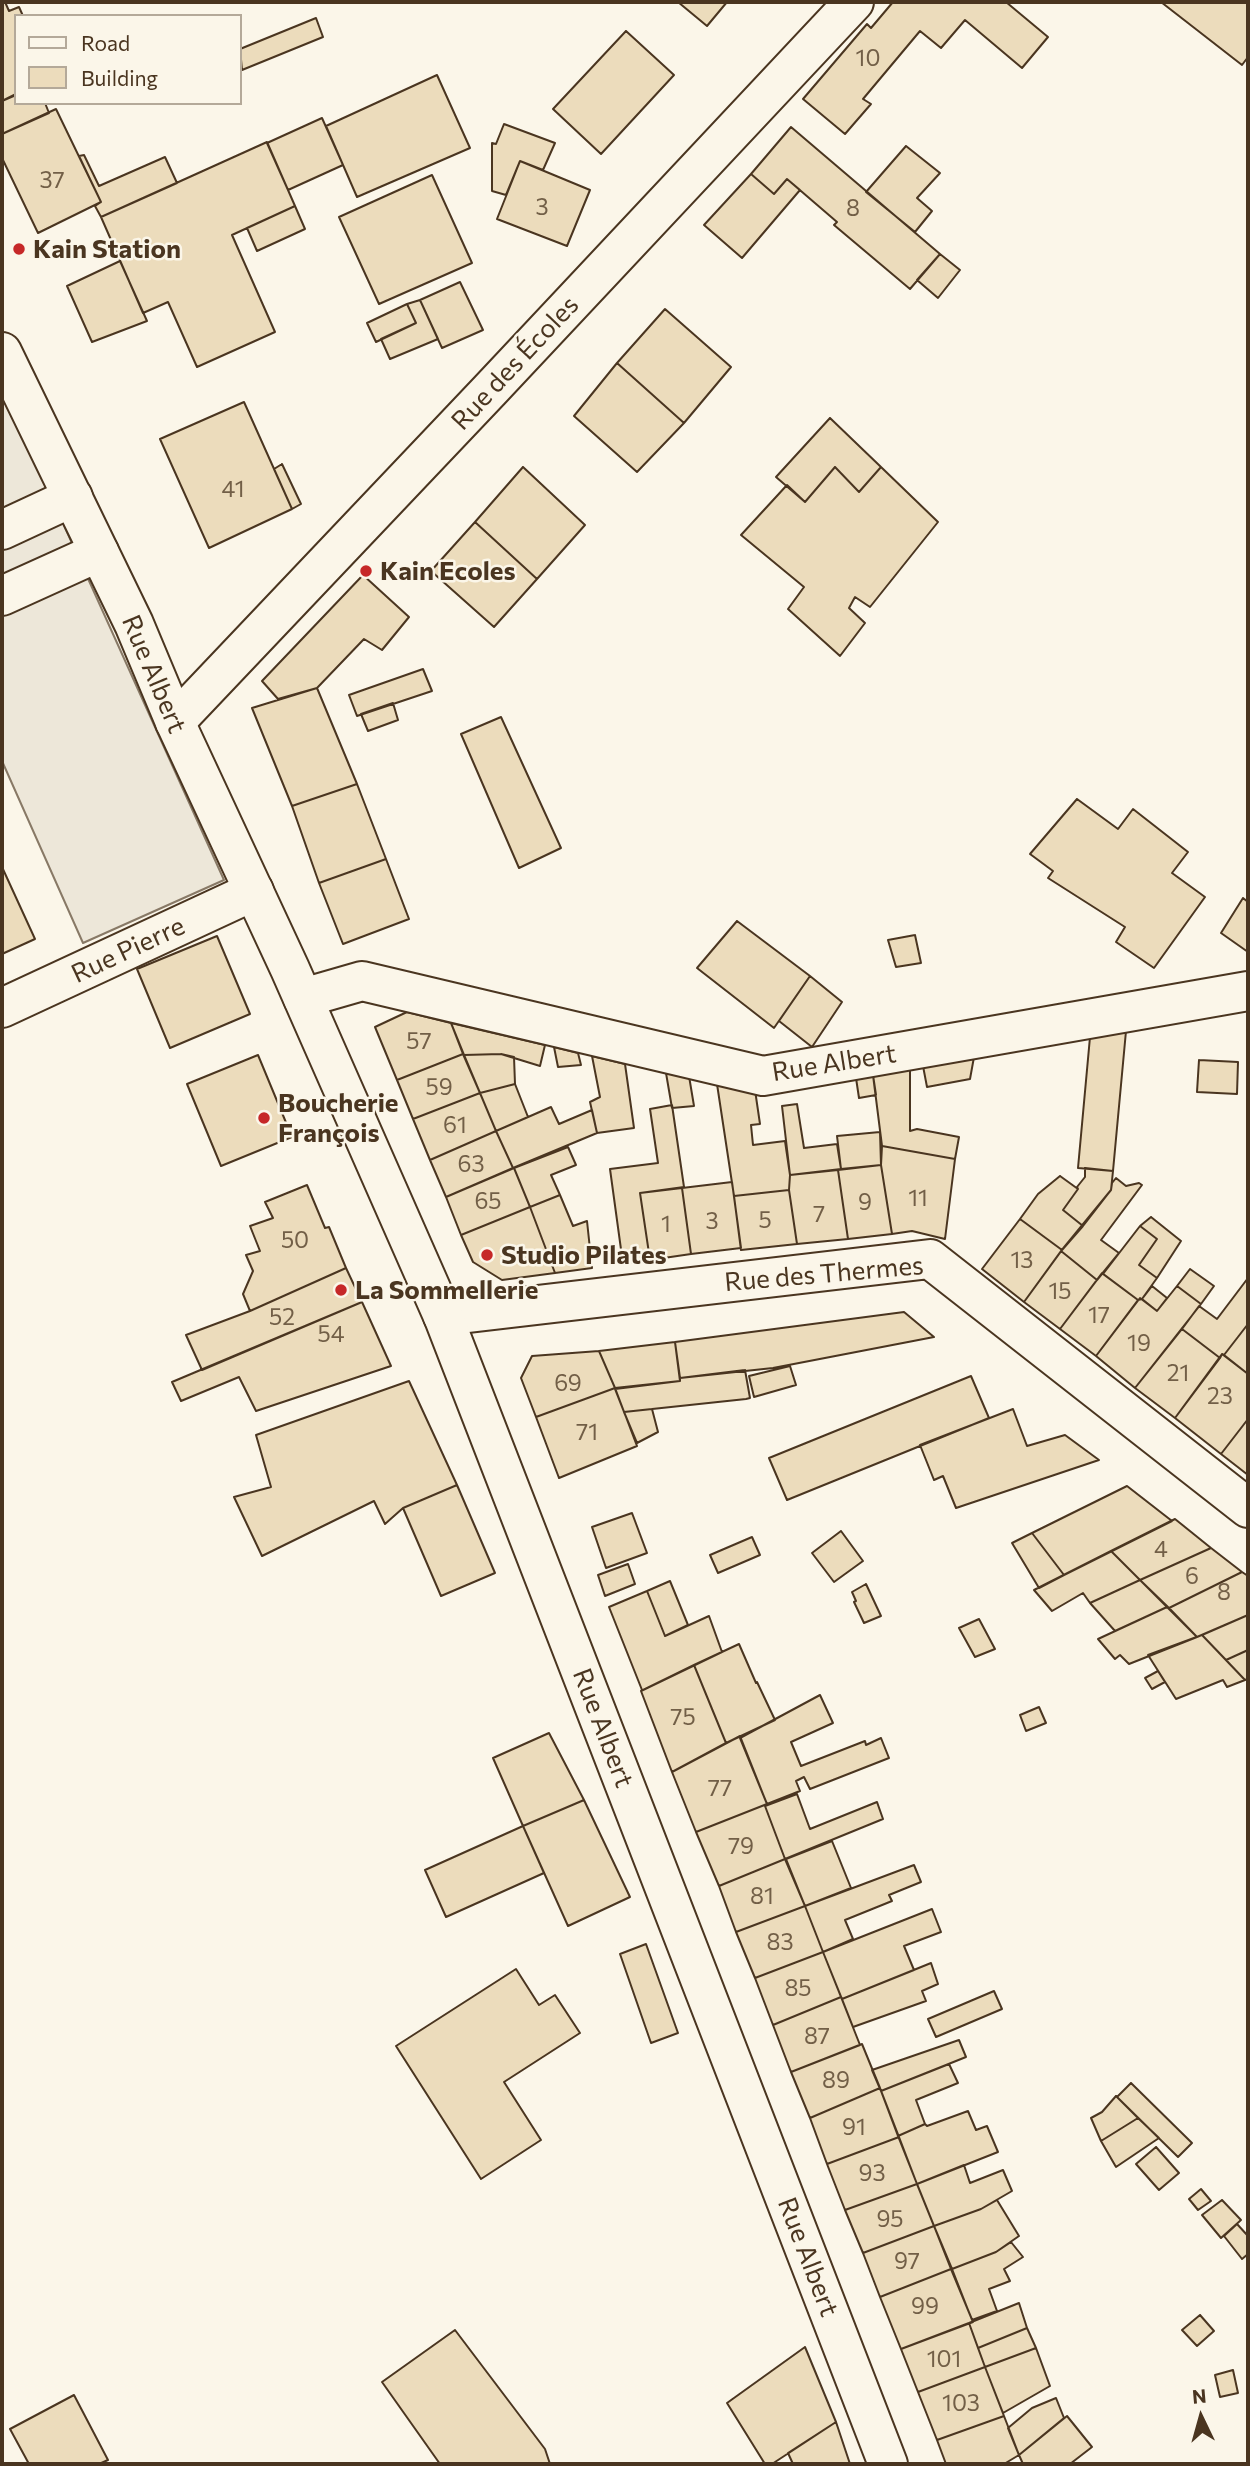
<!DOCTYPE html>
<meta charset="utf-8">
<style>
body{margin:0}
#map{position:relative;width:1250px;height:2466px;overflow:hidden;background:#fbf6e9;font-family:Commissioner,sans-serif}
canvas{display:block}
.frame{position:absolute;inset:0;border:4px solid #4a3520;pointer-events:none}
.legend{position:absolute;left:14px;top:14px;width:228px;height:91px;box-sizing:border-box;background:#fbf6e9;border:2px solid #b4a999;margin:0;padding:9px 12px;list-style:none;font-size:21px;color:#4a3520}
.legend li{display:flex;align-items:center;gap:14px;height:35px}
.legend b{width:35px;border:2px solid #b4a999}
.north{position:absolute;left:1166px;top:2382px;width:70px;height:70px;-webkit-text-stroke:5px #fbf6e9;paint-order:stroke;rotate:355deg;font-size:19px;font-weight:700;line-height:28px;text-align:center;color:#4a3520}
.north::after{content:'';display:block;margin:auto;width:24px;height:32px;background:#4a3520;clip-path:polygon(50% 0,100% 100%,50% 72%,0 100%)}
</style>
<div id="map">
<canvas width="1250" height="2466"></canvas>
<div class="frame"></div>
<ul class="legend">
<li><b style="height:9px;background:#fbf6e9"></b>Road</li>
<li><b style="height:19px;background:#ecdcbc"></b>Building</li>
</ul>
<div class="north">N</div>
</div>
<script>
const ctx = document.querySelector('canvas').getContext('2d');
ctx.lineJoin = 'round';
function fillPath(path, color) {
  ctx.fillStyle = color;
  ctx.fill(path, 'evenodd');
}
function shape(rows) {
  const path = new Path2D();
  for (const r of rows) {
    path.moveTo(r[0], r[1]);
    for (let i = 2; i < r.length; i += 2) path.lineTo(r[i], r[i + 1]);
  }
  return path;
}
function trace(path, color, width, dash) {
  ctx.strokeStyle = color;
  ctx.lineWidth = width;
  ctx.lineCap = dash ? 'butt' : 'round';
  ctx.setLineDash(dash || []);
  ctx.stroke(path);
}
function label(font, color, halo, rows, align = 'center') {
  ctx.font = font + ' Commissioner,sans-serif';
  ctx.lineWidth = 5;
  ctx.setLineDash([]);
  ctx.textBaseline = 'middle';
  ctx.strokeStyle = halo;
  ctx.fillStyle = color;
  for (const [text, x, y, turn = 0] of rows) {
    ctx.save();
    ctx.translate(x, y);
    ctx.rotate((+turn || 0) * Math.PI / 180);
    ctx.textAlign = isNaN(turn) ? turn : align;
    if (halo) ctx.strokeText(text, 0, 0);
    ctx.fillText(text, 0, 0);
    ctx.restore();
  }
}
const parking = shape([
 [2,388,224,880,83,943,2,761,2,388]
]);
const building = shape([
 [2,2,5,2,9,11,19,7,23,16,16,16,16,94,2,101,2,2],
 [678,2,727,2,707,26,678,2],
 [893,2,1006,2,1048,37,1022,68,965,20,941,48,920,31,863,99,871,104,845,134,803,99,867,24,871,28,893,2],
 [1161,2,1248,2,1248,57,1242,65,1161,2],
 [316,18,323,37,242,70,240,49,316,18],
 [626,31,674,75,601,154,553,109,626,31],
 [437,75,470,148,357,197,326,126,437,75],
 [16,95,16,103,45,103,49,113,2,134,2,101,16,95],
 [56,109,101,202,38,233,2,158,2,134,56,109],
 [322,118,343,165,288,190,267,143,322,118],
 [504,124,555,143,543,170,520,161,506,195,492,191,492,143,496,144,504,124],
 [791,127,940,254,910,289,834,225,837,222,787,179,774,194,751,174,791,127],
 [267,142,295,206,232,235,275,332,197,367,168,302,143,313,101,217,267,142],
 [906,146,940,173,917,198,932,211,915,232,866,192,906,146],
 [84,155,99,186,165,157,177,183,101,217,95,206,101,202,79,156,84,155],
 [520,161,590,190,567,246,497,219,520,161],
 [751,174,774,194,787,179,800,190,742,258,704,225,751,174],
 [432,175,472,263,379,304,339,217,432,175],
 [295,206,305,229,257,251,247,228,295,206],
 [940,254,960,270,938,298,917,280,940,254],
 [120,261,147,321,92,342,67,286,120,261],
 [460,282,483,330,442,348,420,300,460,282],
 [420,300,438,339,390,359,381,339,416,323,407,304,420,300],
 [407,304,416,323,376,342,367,323,407,304],
 [665,309,731,367,684,423,617,363,665,309],
 [617,363,684,423,637,472,574,416,617,363],
 [244,402,292,509,209,548,160,439,244,402],
 [830,418,881,467,859,492,835,467,805,502,776,477,830,418],
 [282,464,301,504,292,509,274,469,282,464],
 [523,467,585,525,537,579,475,522,523,467],
 [835,467,859,492,881,467,938,522,870,607,855,597,849,608,865,623,840,656,788,609,804,587,741,535,787,485,805,502,835,467],
 [475,522,537,579,494,627,431,571,475,522],
 [363,575,409,617,382,650,364,639,317,688,278,699,262,681,363,575],
 [423,669,432,691,357,716,349,695,423,669],
 [317,688,357,784,292,806,252,708,317,688],
 [393,703,398,720,368,731,361,714,393,703],
 [501,717,561,848,519,868,461,734,501,717],
 [357,784,386,859,319,883,292,806,357,784],
 [1077,799,1118,829,1133,809,1188,852,1172,873,1205,897,1154,968,1116,942,1125,927,1048,878,1053,871,1030,854,1077,799],
 [386,859,409,919,343,944,319,883,386,859],
 [2,867,35,939,2,954,2,867],
 [1243,898,1248,902,1248,952,1221,933,1243,898],
 [737,921,810,976,774,1028,697,968,737,921],
 [915,935,921,963,896,967,888,940,915,935],
 [217,936,250,1014,170,1048,137,969,217,936],
 [810,976,842,1002,812,1047,779,1021,810,976],
 [407,1012,451,1023,463,1054,397,1080,375,1027,407,1012],
 [451,1023,545,1045,540,1066,501,1054,464,1055,451,1023],
 [1126,1031,1113,1171,1078,1168,1090,1037,1126,1031],
 [554,1047,578,1053,581,1065,558,1067,554,1047],
 [463,1054,480,1093,413,1119,397,1080,463,1054],
 [501,1054,514,1057,515,1084,480,1093,464,1055,501,1054],
 [258,1055,292,1137,221,1166,187,1084,258,1055],
 [592,1056,625,1064,634,1128,597,1133,590,1102,600,1097,592,1056],
 [974,1057,970,1079,927,1087,923,1066,974,1057],
 [1199,1060,1238,1062,1237,1094,1197,1092,1199,1060],
 [910,1068,910,1131,917,1129,959,1137,955,1159,882,1146,873,1075,910,1068],
 [666,1073,689,1076,694,1106,672,1108,666,1073],
 [873,1075,876,1095,859,1098,856,1078,873,1075],
 [515,1084,528,1117,496,1131,480,1093,515,1084],
 [717,1084,755,1090,760,1124,751,1125,753,1145,785,1141,790,1175,789,1190,734,1196,717,1084],
 [480,1093,496,1131,430,1160,413,1119,480,1093],
 [797,1104,804,1148,837,1144,841,1169,790,1175,782,1106,797,1104],
 [672,1105,684,1187,640,1193,650,1260,623,1264,610,1169,658,1163,650,1109,672,1105],
 [551,1107,559,1124,592,1110,597,1133,513,1168,496,1131,551,1107],
 [496,1131,513,1168,446,1197,430,1160,496,1131],
 [880,1132,881,1165,841,1169,837,1136,880,1132],
 [882,1146,955,1159,945,1239,912,1231,892,1234,881,1165,882,1146],
 [568,1147,576,1165,551,1175,560,1195,530,1207,514,1168,568,1147],
 [881,1165,892,1234,848,1239,838,1170,881,1165],
 [514,1168,530,1207,461,1235,446,1197,514,1168],
 [1085,1168,1113,1171,1111,1190,1083,1226,1063,1210,1078,1189,1077,1187,1085,1177,1085,1168],
 [838,1170,848,1239,797,1244,789,1190,790,1175,838,1170],
 [1060,1176,1078,1189,1063,1210,1083,1226,1062,1250,1020,1219,1038,1194,1060,1176],
 [1116,1178,1126,1186,1139,1183,1142,1185,1101,1240,1119,1253,1097,1280,1061,1251,1111,1190,1112,1183,1116,1178],
 [732,1182,741,1248,691,1254,682,1188,732,1182],
 [307,1185,325,1228,329,1227,346,1268,250,1311,243,1294,253,1271,246,1255,260,1251,250,1226,273,1218,265,1202,307,1185],
 [682,1188,691,1254,650,1260,640,1193,682,1188],
 [789,1190,797,1244,741,1250,734,1196,789,1190],
 [560,1195,573,1226,587,1221,592,1268,555,1273,530,1207,560,1195],
 [530,1207,555,1273,502,1280,473,1262,461,1235,530,1207],
 [1151,1217,1181,1241,1157,1278,1139,1265,1157,1239,1140,1226,1151,1217],
 [1020,1219,1062,1250,1024,1302,982,1269,1020,1219],
 [1140,1226,1157,1239,1139,1265,1157,1278,1142,1299,1138,1300,1103,1274,1140,1226],
 [1061,1251,1097,1280,1060,1329,1024,1302,1061,1251],
 [346,1268,362,1302,202,1370,186,1335,250,1311,346,1268],
 [1190,1269,1214,1286,1201,1304,1177,1286,1190,1269],
 [1102,1273,1138,1300,1096,1356,1060,1329,1102,1273],
 [1248,1278,1248,1324,1224,1355,1222,1354,1220,1358,1182,1329,1199,1306,1217,1319,1248,1278],
 [1152,1286,1167,1298,1157,1311,1142,1299,1152,1286],
 [1177,1286,1201,1304,1135,1388,1096,1356,1140,1298,1157,1311,1177,1286],
 [362,1302,391,1366,256,1411,239,1377,181,1401,172,1382,362,1302],
 [904,1312,934,1337,773,1368,680,1378,675,1342,904,1312],
 [1248,1324,1248,1374,1224,1355,1248,1324],
 [1182,1329,1220,1358,1175,1418,1135,1388,1182,1329],
 [675,1342,680,1381,615,1388,599,1351,675,1342],
 [599,1351,615,1388,536,1417,521,1378,532,1356,599,1351],
 [1222,1354,1248,1374,1248,1419,1221,1454,1175,1418,1222,1354],
 [790,1366,796,1385,754,1397,749,1376,790,1366],
 [745,1370,750,1398,746,1399,624,1412,615,1389,680,1381,680,1378,745,1370],
 [971,1376,989,1418,787,1500,769,1458,971,1376],
 [409,1381,457,1485,403,1508,385,1524,374,1501,262,1556,234,1497,271,1487,256,1435,409,1381],
 [615,1388,637,1446,559,1478,536,1417,615,1388],
 [652,1409,658,1432,637,1443,624,1412,652,1409],
 [1013,1409,1027,1446,1065,1435,1099,1460,956,1508,943,1476,934,1480,920,1445,1013,1409],
 [1248,1419,1248,1475,1221,1454,1248,1419],
 [457,1485,495,1573,441,1596,403,1508,457,1485],
 [1127,1486,1172,1521,1064,1575,1032,1533,1127,1486],
 [632,1513,647,1553,606,1568,592,1527,632,1513],
 [1175,1519,1211,1548,1140,1580,1111,1551,1175,1519],
 [841,1531,863,1561,834,1582,812,1553,841,1531],
 [1032,1533,1064,1575,1039,1588,1012,1543,1032,1533],
 [752,1537,760,1555,718,1573,710,1555,752,1537],
 [1211,1548,1242,1572,1169,1608,1140,1580,1211,1548],
 [1111,1551,1140,1580,1090,1603,1083,1593,1052,1611,1034,1590,1111,1551],
 [628,1564,635,1584,605,1596,598,1575,628,1564],
 [1242,1572,1248,1576,1248,1615,1197,1637,1169,1608,1242,1572],
 [1140,1580,1167,1607,1115,1631,1090,1603,1140,1580],
 [670,1581,688,1625,665,1636,647,1591,670,1581],
 [866,1584,881,1616,864,1623,854,1602,856,1601,852,1592,866,1584],
 [647,1591,665,1636,709,1616,722,1652,641,1691,642,1690,609,1607,647,1591],
 [1167,1607,1197,1637,1129,1664,1120,1655,1115,1659,1098,1639,1167,1607],
 [1248,1615,1248,1650,1226,1660,1202,1635,1248,1615],
 [979,1619,995,1649,975,1657,959,1628,979,1619],
 [1202,1635,1245,1680,1227,1687,1223,1680,1176,1699,1148,1655,1202,1635],
 [739,1644,756,1683,757,1682,775,1720,726,1743,694,1665,739,1644],
 [1248,1650,1248,1679,1245,1680,1226,1660,1248,1650],
 [694,1665,726,1743,672,1772,641,1691,694,1665],
 [1158,1671,1165,1682,1152,1689,1145,1678,1158,1671],
 [820,1695,833,1723,791,1742,801,1766,865,1741,866,1745,881,1738,889,1758,810,1789,804,1777,796,1781,800,1791,767,1804,740,1738,820,1695],
 [1039,1707,1046,1723,1026,1731,1020,1715,1039,1707],
 [549,1733,584,1800,523,1826,493,1758,549,1733],
 [740,1736,767,1804,696,1832,672,1772,740,1736],
 [797,1794,810,1829,877,1802,883,1819,785,1859,765,1806,797,1794],
 [584,1800,630,1897,568,1926,523,1826,584,1800],
 [767,1804,765,1806,785,1859,719,1886,696,1832,767,1804],
 [523,1826,544,1873,446,1917,425,1870,523,1826],
 [832,1841,851,1888,805,1906,786,1859,832,1841],
 [785,1859,805,1906,736,1932,719,1886,785,1859],
 [914,1865,921,1882,889,1895,892,1901,845,1920,853,1939,823,1952,805,1906,914,1865],
 [805,1906,823,1952,755,1978,736,1932,805,1906],
 [932,1909,941,1932,904,1946,914,1970,842,1999,823,1952,932,1909],
 [646,1944,678,2033,651,2043,620,1954,646,1944],
 [823,1952,841,1997,773,2025,755,1978,823,1952],
 [931,1963,938,1984,922,1991,926,2001,853,2027,842,1999,931,1963],
 [516,1969,539,2005,555,1995,580,2033,504,2082,541,2140,481,2179,396,2046,516,1969],
 [994,1991,1002,2009,936,2037,928,2019,994,1991],
 [841,1997,860,2045,791,2072,773,2025,841,1997],
 [959,2040,966,2057,881,2091,872,2070,959,2040],
 [862,2044,880,2088,810,2118,791,2072,862,2044],
 [949,2064,958,2083,916,2100,925,2124,898,2136,881,2091,949,2064],
 [1131,2083,1192,2143,1178,2157,1117,2097,1131,2083],
 [880,2088,899,2137,827,2164,810,2118,880,2088],
 [1116,2096,1138,2118,1101,2141,1091,2118,1102,2112,1116,2096],
 [968,2111,976,2130,987,2126,998,2152,917,2184,898,2136,925,2124,927,2126,968,2111],
 [1138,2118,1159,2138,1116,2167,1101,2141,1138,2118],
 [899,2137,917,2184,845,2210,827,2164,899,2137],
 [1156,2147,1179,2173,1159,2190,1136,2164,1156,2147],
 [964,2165,970,2183,1003,2170,1012,2191,981,2209,934,2226,917,2184,964,2165],
 [917,2184,934,2226,863,2253,845,2210,917,2184],
 [1201,2189,1211,2201,1198,2210,1189,2199,1201,2189],
 [997,2200,1019,2236,996,2252,952,2269,934,2226,981,2209,997,2200],
 [1222,2200,1241,2220,1221,2238,1202,2215,1222,2200],
 [1237,2224,1248,2236,1248,2254,1242,2259,1224,2236,1237,2224],
 [934,2226,951,2269,880,2297,863,2253,934,2226],
 [1011,2242,1023,2257,1004,2269,1010,2281,989,2289,997,2311,972,2320,952,2269,996,2252,1011,2242],
 [951,2269,973,2322,901,2349,880,2297,951,2269],
 [1019,2303,1027,2328,978,2348,969,2323,1019,2303],
 [1200,2315,1214,2331,1197,2346,1182,2330,1200,2315],
 [969,2323,985,2367,918,2392,901,2349,969,2323],
 [1027,2328,1036,2348,985,2367,978,2348,1027,2328],
 [455,2330,545,2449,550,2464,440,2464,382,2382,455,2330],
 [805,2347,836,2422,772,2464,765,2464,727,2403,805,2347],
 [1036,2348,1050,2386,1003,2413,985,2367,1036,2348],
 [985,2367,1004,2416,937,2440,918,2392,985,2367],
 [1233,2370,1238,2393,1220,2397,1215,2375,1233,2370],
 [74,2395,108,2460,99,2464,29,2464,10,2429,74,2395],
 [1056,2398,1064,2418,1019,2455,1008,2428,1032,2408,1056,2398],
 [1004,2416,1019,2455,1004,2464,946,2464,937,2440,1004,2416],
 [1067,2416,1092,2447,1070,2464,1023,2464,1019,2455,1067,2416],
 [836,2422,850,2464,793,2464,788,2453,836,2422]
]);
const minor = shape([
 [2,530,73,497],
 [2,596,99,552],
 [175,722,490,390,854,2],
 [303,998,362,981,763,1076,1248,991],
 [2,1008,254,891],
 [443,1316,930,1259,1248,1508]
]);
const tertiary = shape([
 [2,352,134,624,175,722,290,969,443,1316,888,2464]
]);
const markers = [
 [19,249,7,"#c62828"],
 [366,571,7,"#c62828"],
 [264,1118,7,"#c62828"],
 [487,1255,7,"#c62828"],
 [341,1290,7,"#c62828"]
];
const numberNames = [
 ["10",868,58],
 ["37",52,180],
 ["3",542,207],
 ["8",853,208],
 ["41",233,489],
 ["57",419,1041],
 ["59",439,1087],
 ["61",455,1125],
 ["63",471,1164],
 ["11",918,1198],
 ["65",488,1201],
 ["9",865,1202],
 ["7",819,1214],
 ["5",765,1220],
 ["3",712,1221],
 ["1",666,1224],
 ["50",295,1240],
 ["13",1022,1260],
 ["15",1060,1291],
 ["17",1099,1315],
 ["52",282,1317],
 ["54",331,1334],
 ["19",1139,1343],
 ["21",1178,1373],
 ["69",568,1383],
 ["23",1220,1396],
 ["71",587,1432],
 ["4",1161,1549],
 ["6",1192,1576],
 ["8",1224,1592],
 ["75",683,1717],
 ["77",720,1788],
 ["79",741,1846],
 ["81",762,1896],
 ["83",780,1942],
 ["85",798,1988],
 ["87",817,2036],
 ["89",836,2080],
 ["91",854,2127],
 ["93",872,2173],
 ["95",890,2219],
 ["97",907,2261],
 ["99",925,2306],
 ["101",944,2359],
 ["103",961,2403]
];
const poiNames = [
 ["Kain Station",33,249],
 ["Kain Ecoles",380,571],
 ["Boucherie",278,1103],
 ["François",278,1133],
 ["Studio Pilates",501,1255],
 ["La Sommellerie",355,1290]
];
const streetNames = [
 ["Rue des Écoles",515,363,-47],
 ["Rue Albert",154,674,67],
 ["Rue Pierre",128,950,-25],
 ["Rue Albert",834,1063,-9],
 ["Rue des Thermes",824,1274,-5],
 ["Rue Albert",603,1728,69],
 ["Rue Albert",808,2257,69]
];
fillPath(parking, '#ede7d9');
trace(parking, '#887966', 2);
fillPath(building, '#ecdcbc');
trace(building, '#4a3520', 2);
trace(minor, '#4a3520', 42);
trace(tertiary, '#4a3520', 42);
trace(minor, '#fbf6e9', 38);
trace(tertiary, '#fbf6e9', 38);
for (const [x, y, r, color] of markers) {
  const dot = new Path2D();
  dot.arc(x, y, r, 0, 2 * Math.PI);
  ctx.fillStyle = color;
  ctx.fill(dot);
  trace(dot, '#fbf6e9', 2.5);
}
label('23px', '#725f47', null, numberNames);
label('bold 26px', '#4a3520', '#fbf6e9', poiNames, 'left');
label('26px', '#4a3520', '#fbf6e9', streetNames);
</script>
